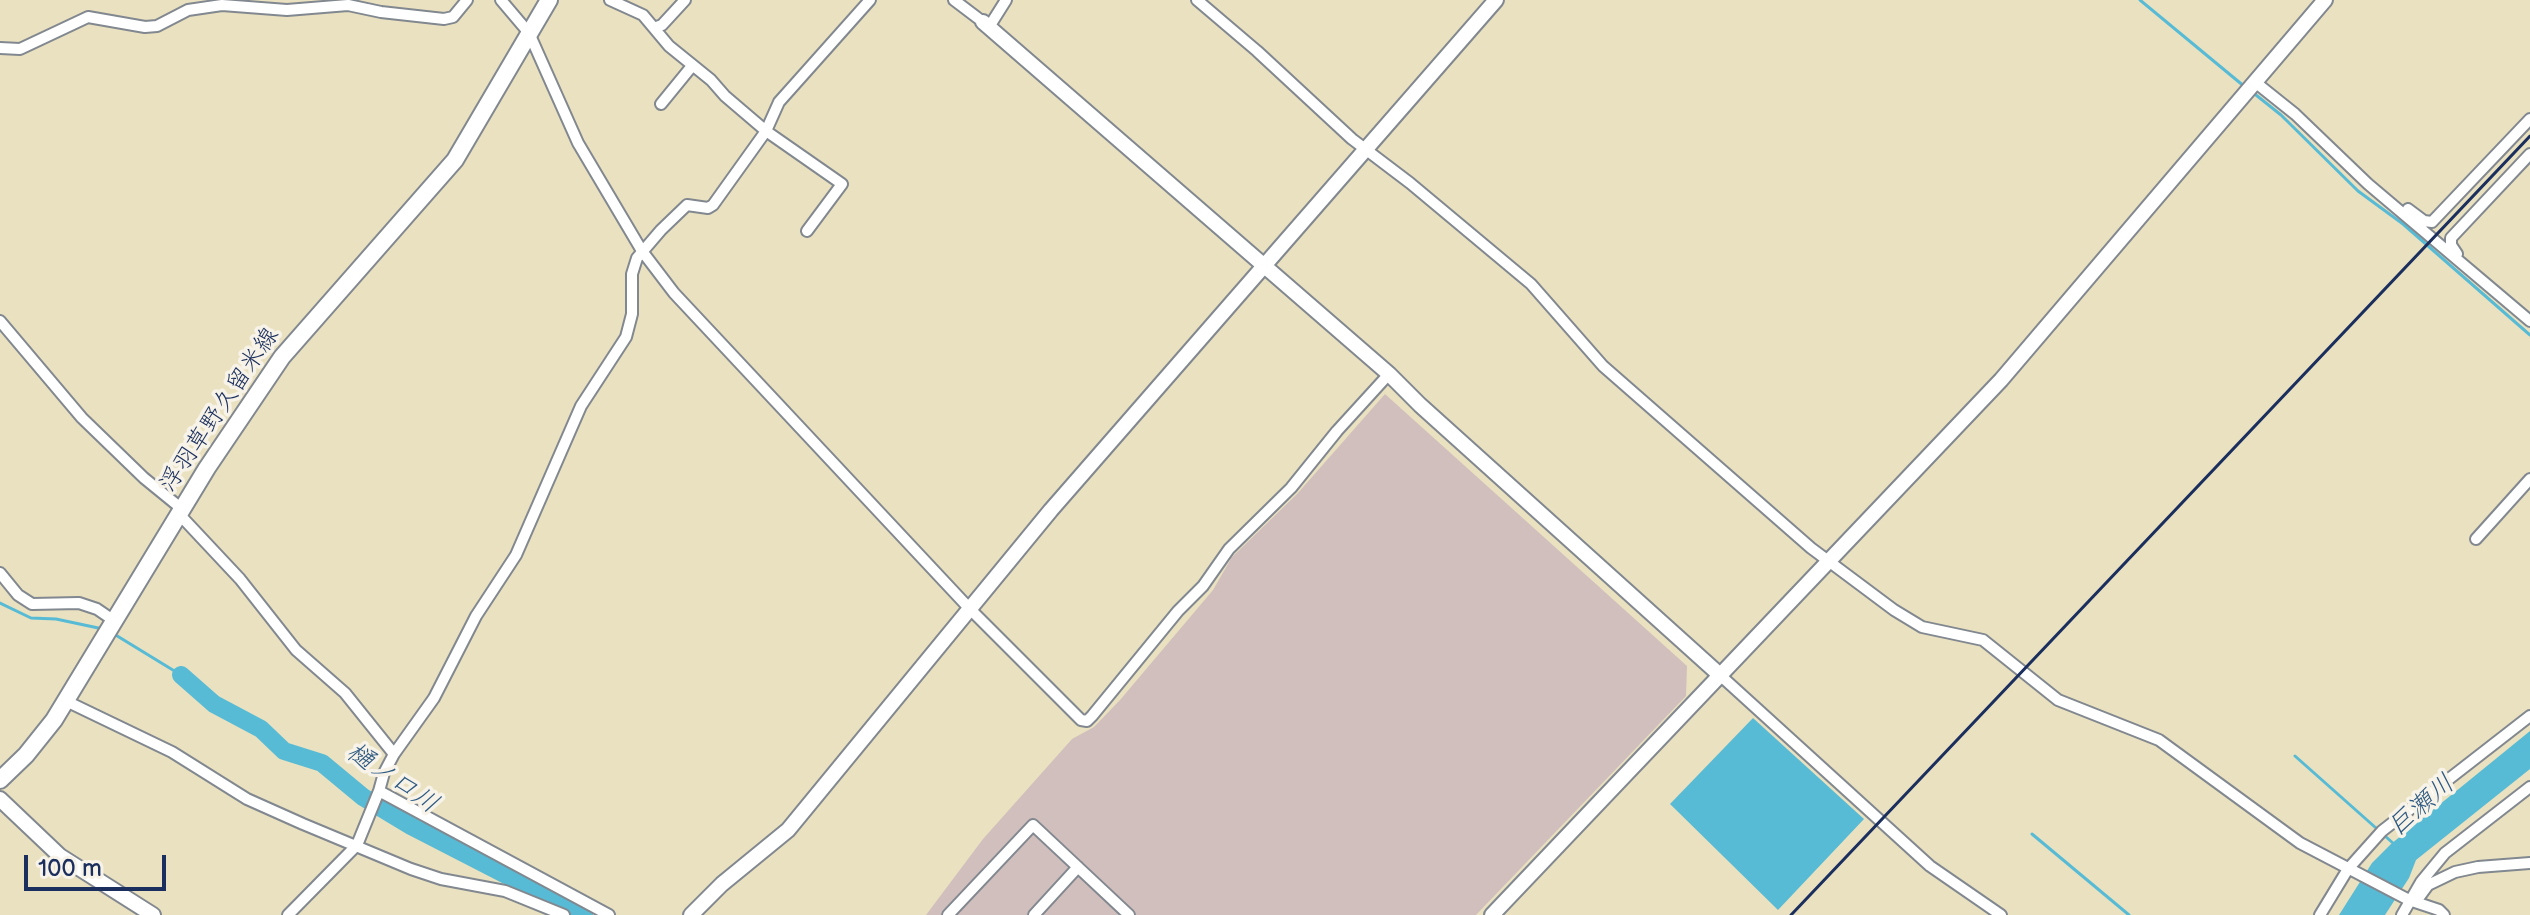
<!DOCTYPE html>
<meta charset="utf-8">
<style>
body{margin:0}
#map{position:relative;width:2530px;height:915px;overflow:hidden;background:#eae1c0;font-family:"Balsamiq Sans",sans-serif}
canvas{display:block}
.scale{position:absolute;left:24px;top:855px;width:142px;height:36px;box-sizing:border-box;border:4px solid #1b2f5e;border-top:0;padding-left:10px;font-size:24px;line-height:28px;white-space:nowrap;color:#1b2f5e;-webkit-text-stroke:6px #f7f3e8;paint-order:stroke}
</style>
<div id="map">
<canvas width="2530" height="915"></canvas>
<div class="scale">100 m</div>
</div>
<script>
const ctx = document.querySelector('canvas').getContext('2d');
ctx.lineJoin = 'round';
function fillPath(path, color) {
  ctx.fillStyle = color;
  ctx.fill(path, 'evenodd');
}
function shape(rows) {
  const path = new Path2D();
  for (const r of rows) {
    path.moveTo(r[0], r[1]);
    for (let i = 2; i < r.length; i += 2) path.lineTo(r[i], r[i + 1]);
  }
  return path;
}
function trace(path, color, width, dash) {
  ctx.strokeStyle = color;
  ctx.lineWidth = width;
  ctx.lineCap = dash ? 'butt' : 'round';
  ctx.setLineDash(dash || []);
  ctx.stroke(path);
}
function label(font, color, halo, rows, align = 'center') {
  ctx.font = font + ' "Balsamiq Sans","Klee One",sans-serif';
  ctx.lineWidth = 7;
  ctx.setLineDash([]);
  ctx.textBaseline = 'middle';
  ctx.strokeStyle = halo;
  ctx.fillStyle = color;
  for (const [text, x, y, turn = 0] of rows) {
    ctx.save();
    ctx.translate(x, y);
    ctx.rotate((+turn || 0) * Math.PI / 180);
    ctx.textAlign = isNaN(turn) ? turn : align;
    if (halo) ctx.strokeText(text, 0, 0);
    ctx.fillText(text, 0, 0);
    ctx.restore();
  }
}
const industrial = shape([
 [1385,394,1687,666,1686,696,1476,915,926,915,983,839,1072,739,1094,727,1120,700,1213,590,1232,557,1297,494]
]);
const water = shape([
 [1753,718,1864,819,1778,910,1670,804],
 [2530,731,2530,769,2416,860,2409,878,2385,915,2339,915,2372,863,2391,844]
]);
const stream = shape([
 [2140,0,2245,87],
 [2251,91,2281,115,2358,191,2403,224,2530,335],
 [0,603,31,618,56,619,103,629],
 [114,634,181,675],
 [2295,756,2394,844],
 [2032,834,2129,915]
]);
const river = shape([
 [181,675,214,704,261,729,284,751,322,763,363,797,411,826,584,915]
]);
const street = shape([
 [501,0,529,33,578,143,642,251,674,293,969,608,1081,720,1087,721,1092,716,1178,611,1203,586,1229,549,1291,488,1337,431,1389,374],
 [610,0,643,15,669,46,711,80,725,96,766,131,842,184,807,231],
 [954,0,983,22],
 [1197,0,1257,51,1352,139,1410,183,1531,284,1603,366,1811,548,1894,610,1922,627,1983,640,2058,700,2159,740,2300,843,2409,900,2439,910,2444,915],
 [989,27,1006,0],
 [654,28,662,25,685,0],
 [0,48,20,49,88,17,145,27,157,26,188,10,222,5,287,10,348,5,381,12,444,19,453,17,467,0],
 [2255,82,2295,114,2368,184,2530,321],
 [661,104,692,66],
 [2408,209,2424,221,2432,222,2530,119],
 [2457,254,2451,245,2451,238,2530,154],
 [0,321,82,418,144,478,182,509],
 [179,514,240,579,296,650,345,693,394,754],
 [2476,539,2530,479],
 [0,573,18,595,32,604,79,603,97,609,113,620],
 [1721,676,1930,866,2001,915],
 [66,701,172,752,247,799,303,824,411,869,441,879,505,891,564,915],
 [2417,900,2428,885,2455,872,2478,867,2530,863],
 [288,915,357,845,379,791],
 [609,915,379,791,384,773,394,754,434,698,476,616,516,555,581,406,626,337,632,314,632,274,637,258,661,230,687,205,708,208,713,205,766,131,779,102,870,0],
 [948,915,1033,825,1129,915],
 [1034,915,1078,867],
 [2320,915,2348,869,2382,831,2530,716],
 [2402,915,2421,882,2445,853,2530,787]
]);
const secondary = shape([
 [983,22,1389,374,1420,405,1721,676],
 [0,799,60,856,153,915],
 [691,915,722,884,788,830,1051,510,1496,0],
 [1492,915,2001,380,2325,0]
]);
const primary = shape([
 [0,780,26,755,54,720,207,468,282,357,455,160,549,0]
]);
const rail = shape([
 [1791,915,2530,136]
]);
const streetNames = [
 ["浮羽草野久留米線",220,410,-56]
];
const waterNames = [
 ["樋ノ口川",392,779,34],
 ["巨瀬川",2422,806,-41]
];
fillPath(industrial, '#d1bfbd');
fillPath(water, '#57bbd5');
trace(stream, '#57bbd5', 3);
trace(river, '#57bbd5', 18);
trace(street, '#82888f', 14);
trace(secondary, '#82888f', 18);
trace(primary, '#82888f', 20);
trace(street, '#fff', 10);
trace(secondary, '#fff', 14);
trace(primary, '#fff', 16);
trace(rail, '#1b2f5e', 3);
label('24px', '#1b2f5e', '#f7f3e8', streetNames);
label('italic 26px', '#2d5982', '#f7f3e8', waterNames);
</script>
